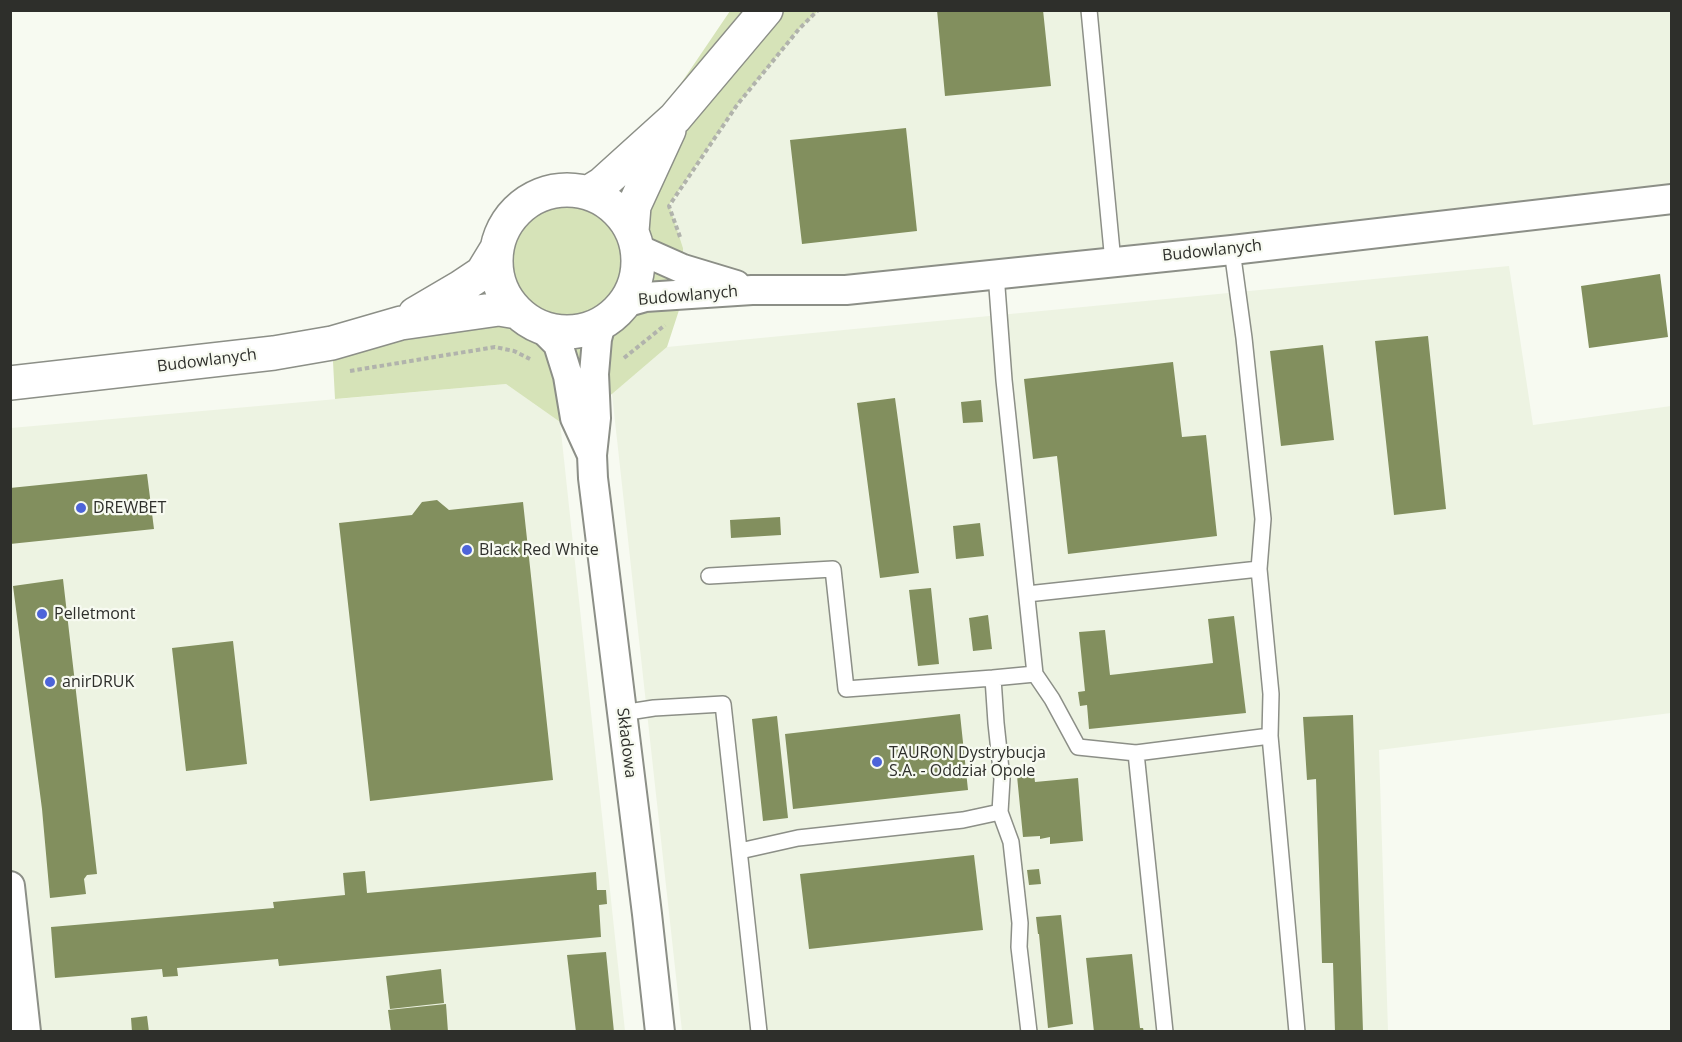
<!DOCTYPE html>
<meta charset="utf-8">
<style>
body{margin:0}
#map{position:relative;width:1682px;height:1042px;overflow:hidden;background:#f7faf1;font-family:"Open Sans",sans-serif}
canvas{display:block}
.frame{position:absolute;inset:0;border:12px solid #2e2f2b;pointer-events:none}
</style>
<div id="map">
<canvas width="1682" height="1042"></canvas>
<div class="frame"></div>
</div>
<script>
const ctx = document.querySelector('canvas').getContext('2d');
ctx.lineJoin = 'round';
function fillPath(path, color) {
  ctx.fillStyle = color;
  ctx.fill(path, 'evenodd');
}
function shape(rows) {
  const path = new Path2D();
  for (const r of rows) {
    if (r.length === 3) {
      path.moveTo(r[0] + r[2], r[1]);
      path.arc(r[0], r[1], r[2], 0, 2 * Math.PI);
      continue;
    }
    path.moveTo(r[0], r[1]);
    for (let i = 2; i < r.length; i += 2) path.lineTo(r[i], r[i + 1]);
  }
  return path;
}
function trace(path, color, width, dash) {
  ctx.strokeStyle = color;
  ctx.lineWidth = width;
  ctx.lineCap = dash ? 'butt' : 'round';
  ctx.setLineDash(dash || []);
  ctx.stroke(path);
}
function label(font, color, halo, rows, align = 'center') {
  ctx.font = font + ' "Open Sans",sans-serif';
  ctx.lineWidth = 4.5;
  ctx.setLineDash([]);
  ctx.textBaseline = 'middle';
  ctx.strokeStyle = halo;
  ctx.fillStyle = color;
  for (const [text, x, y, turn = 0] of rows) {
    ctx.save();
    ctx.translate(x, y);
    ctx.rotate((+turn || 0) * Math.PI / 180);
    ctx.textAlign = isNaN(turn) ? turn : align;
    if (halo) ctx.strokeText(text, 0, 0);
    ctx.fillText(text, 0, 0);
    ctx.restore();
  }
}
const built = shape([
 [818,11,1671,11,1671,198,1442,213,1054,253,931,268,846,290,683,269,683,248,669,206,737,105,799,29],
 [1509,266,1533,425,1671,406,1671,713,1379,750,1388,1031,682,1031,612,394,667,347],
 [506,384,560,422,625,1031,11,1032,11,428]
]);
const green = shape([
 [730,11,818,11,799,29,737,105,669,205,683,248,683,269,681,304,667,347,612,394,560,422,506,384,335,399,332,343,401,323,496,251,502,231,513,213,529,200,548,191,569,189,589,192,665,107]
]);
const building = shape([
 [937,10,1043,10,1051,86,945,96],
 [906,128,917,231,802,244,790,140],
 [1660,274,1668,337,1589,348,1581,286],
 [1428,336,1446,509,1394,515,1375,341],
 [1323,345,1334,440,1281,446,1270,351],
 [1173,362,1182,437,1206,435,1217,536,1068,554,1057,456,1033,459,1024,379],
 [895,398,919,573,880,578,857,403],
 [981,400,983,422,963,423,961,402],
 [147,474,154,529,10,544,10,488],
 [437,500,449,510,523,502,553,780,370,801,339,523,412,515,422,502],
 [780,517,781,535,731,538,730,520],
 [980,523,984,556,956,559,953,526],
 [63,579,97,874,87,875,84,879,86,894,50,898,42,809,13,586],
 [931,588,939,664,918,666,909,590],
 [988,615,992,649,973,651,969,618],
 [1234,616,1246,713,1089,729,1087,705,1080,706,1078,692,1085,691,1079,632,1105,630,1110,675,1119,674,1213,663,1208,619],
 [233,641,247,764,186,771,172,648],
 [960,714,968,790,793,809,785,734],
 [1353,715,1363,1032,1335,1032,1333,963,1322,963,1316,779,1307,780,1303,717],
 [777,716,788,818,763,821,752,719],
 [1034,774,1035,782,1078,778,1083,841,1050,844,1050,837,1040,839,1040,836,1023,837,1017,776],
 [974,855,983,930,809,949,800,874],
 [1039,869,1041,884,1029,885,1027,870],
 [365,871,367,893,596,872,597,890,606,890,607,904,599,905,601,937,279,966,278,959,177,968,178,976,163,977,162,969,55,978,51,927,274,908,273,902,345,895,343,873],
 [1061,915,1073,1024,1048,1028,1039,934,1038,934,1036,917],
 [606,952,614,1032,576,1032,567,955],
 [1132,954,1140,1028,1143,1028,1144,1032,1094,1032,1086,958],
 [441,969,444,1003,390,1009,386,976],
 [446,1004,448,1032,391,1032,388,1010],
 [147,1016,149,1032,132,1032,131,1018]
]);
const path = shape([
 [680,237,669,206,737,105,799,29,818,10],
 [624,358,665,325],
 [350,371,495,347,514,351,530,359]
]);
const lane = shape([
 [1089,10,1113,262],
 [1232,250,1244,338,1263,519,1259,569],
 [996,274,1004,380,1035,674,1052,699,1078,747,1136,753,1270,736],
 [709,576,833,569,846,689,993,678],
 [1027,594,1259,569,1271,694,1270,736,1297,1032],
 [622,713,654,708,723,704,759,1032],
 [1136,753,1165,1032],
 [1000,812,1011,842,1020,923,1019,947,1029,1032],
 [740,851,798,838,963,820,1000,812,1002,779,996,723,993,678,1035,674]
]);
const street = shape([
 [638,249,683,269,736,285],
 [624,303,645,297,752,290,846,290,1232,250,1672,199],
 [601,324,597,339,594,374,596,418,592,455,593,478,647,914,660,1032],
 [542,328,558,344,568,376,575,418,592,455],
 [10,886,26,1032]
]);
const secondary = shape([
 [567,261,71],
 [589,192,602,184,675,118,766,10],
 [632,231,634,206,669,130],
 [415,314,461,287,482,273,496,250],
 [10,383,274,353,332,343,401,323,499,309,517,312]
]);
const markers = [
 [81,508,6,"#4d64d9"],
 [467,550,6,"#4d64d9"],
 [42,614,6,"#4d64d9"],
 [50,682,6,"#4d64d9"],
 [877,762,6,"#4d64d9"]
];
const streetNames = [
 ["Budowlanych",1212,251,-6],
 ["Budowlanych",688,296,-5],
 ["Budowlanych",207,361,-7],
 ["Składowa",626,743,83]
];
const poiNames = [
 ["DREWBET",93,508],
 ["Black Red White",479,550],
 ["Pelletmont",54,614],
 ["anirDRUK",62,682],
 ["TAURON Dystrybucja",889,753],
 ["S.A. - Oddział Opole",889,771]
];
fillPath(built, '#edf3e2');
fillPath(green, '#d6e3b8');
fillPath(building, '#828f5e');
trace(lane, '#8c8f87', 18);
trace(street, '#8c8f87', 32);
trace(secondary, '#8c8f87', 36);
trace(path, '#b1b3ac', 4, [4.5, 3]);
trace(lane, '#fff', 15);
trace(street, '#fff', 28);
trace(secondary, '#fff', 33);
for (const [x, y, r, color] of markers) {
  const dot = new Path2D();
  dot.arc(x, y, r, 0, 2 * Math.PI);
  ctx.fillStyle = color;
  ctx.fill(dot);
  trace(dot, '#f7faf1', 2);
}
label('16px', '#2e2f2b', '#f7faf1', streetNames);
label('16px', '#2e2f2b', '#f7faf1', poiNames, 'left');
</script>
